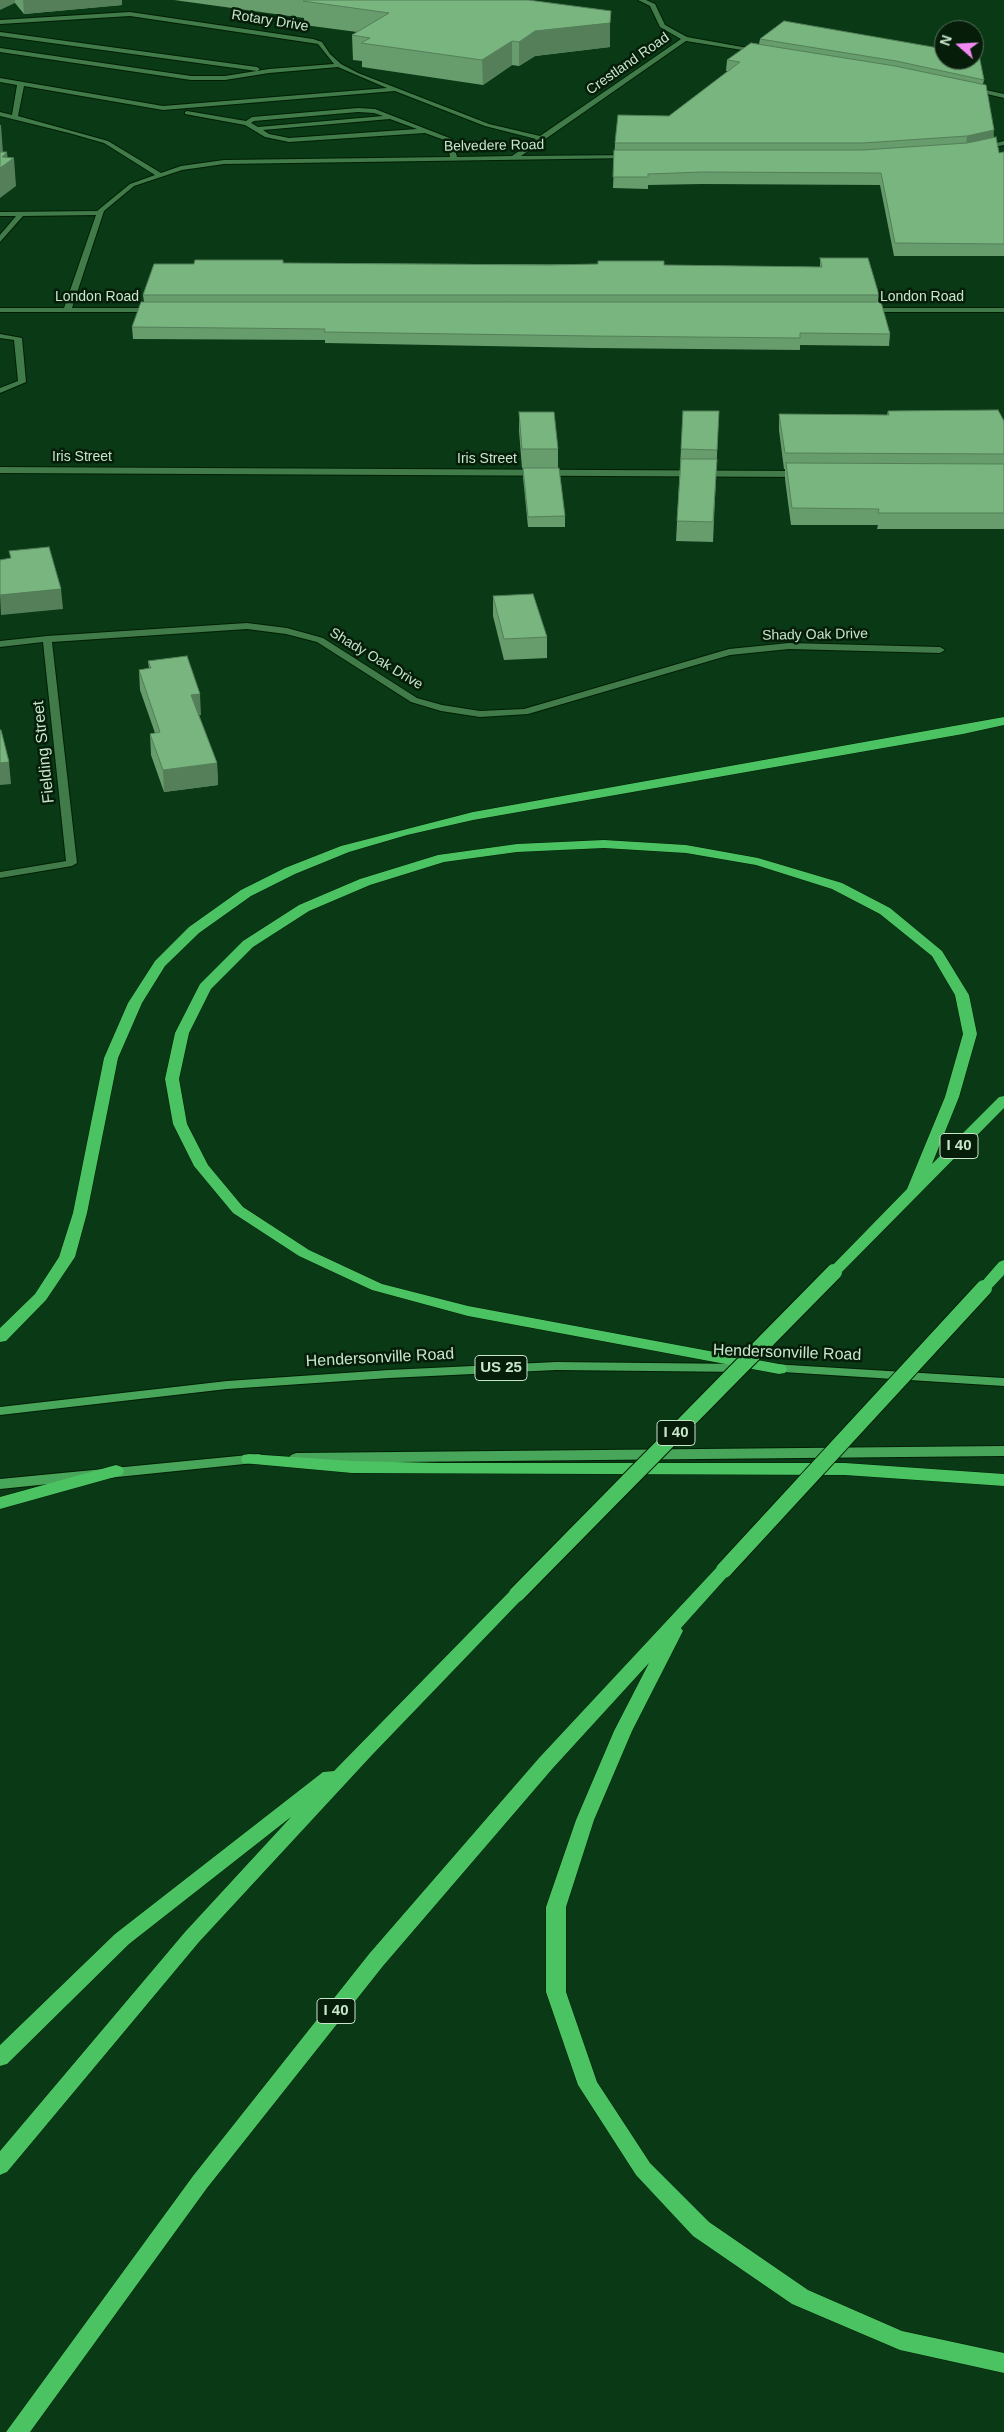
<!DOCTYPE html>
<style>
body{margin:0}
#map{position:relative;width:1004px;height:2432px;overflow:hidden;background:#0a3915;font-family:Helvetica,sans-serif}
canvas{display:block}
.north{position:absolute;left:934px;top:20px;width:50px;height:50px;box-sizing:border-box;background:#051d09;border:1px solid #536d56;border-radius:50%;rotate:289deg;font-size:14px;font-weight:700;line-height:20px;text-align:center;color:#c7e6ca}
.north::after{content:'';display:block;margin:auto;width:18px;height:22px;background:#f38af2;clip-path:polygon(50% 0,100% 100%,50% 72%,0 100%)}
</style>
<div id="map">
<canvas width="1004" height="2432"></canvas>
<div class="north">N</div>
</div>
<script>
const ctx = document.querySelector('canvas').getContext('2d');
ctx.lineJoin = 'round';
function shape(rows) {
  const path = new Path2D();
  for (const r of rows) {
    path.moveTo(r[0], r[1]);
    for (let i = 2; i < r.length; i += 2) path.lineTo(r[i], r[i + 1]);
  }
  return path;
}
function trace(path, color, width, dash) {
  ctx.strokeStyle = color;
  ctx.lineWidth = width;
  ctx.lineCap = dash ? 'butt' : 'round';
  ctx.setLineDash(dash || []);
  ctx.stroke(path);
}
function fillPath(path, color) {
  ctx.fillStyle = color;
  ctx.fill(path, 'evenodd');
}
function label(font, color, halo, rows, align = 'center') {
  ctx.font = font + ' Helvetica,sans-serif';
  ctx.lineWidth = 5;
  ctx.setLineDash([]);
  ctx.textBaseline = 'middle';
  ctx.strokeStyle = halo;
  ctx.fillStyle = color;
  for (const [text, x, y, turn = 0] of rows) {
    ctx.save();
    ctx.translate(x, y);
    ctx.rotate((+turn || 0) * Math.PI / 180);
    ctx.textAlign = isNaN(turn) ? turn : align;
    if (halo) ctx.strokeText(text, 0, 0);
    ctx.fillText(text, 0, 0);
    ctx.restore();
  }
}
const minor = shape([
 [638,0,646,0,655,4,665,25,687,37,764,51,761,53,686,41,521,156,631,155,634,157,633,158,224,164,182,170,134,186,104,211,72,308,155,308,159,310,158,312,0,312,0,308,64,308,96,215,23,216,0,242,0,235,16,216,0,216,0,212,97,211,130,184,155,175,104,143,69,133,0,116,0,112,12,115,17,85,0,82,0,78,163,106,387,88,338,67,269,73,225,80,191,80,0,52,0,48,191,76,225,76,269,69,334,64,318,44,312,43,130,16,0,24,0,20,130,12,313,39,322,42,330,54,341,64,358,73,489,124,540,136,681,39,660,27,650,6,638,0],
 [24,86,163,110,395,91,485,126,536,139,512,156,457,157,452,139,375,109,358,108,252,117,246,121,187,111,185,112,185,114,245,125,265,137,289,142,425,133,447,141,450,157,224,160,181,166,161,173,108,141,18,116,24,86],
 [358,112,374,113,383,116,258,127,251,123,254,121,358,112],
 [390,119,417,129,289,138,269,134,263,130,390,119],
 [0,32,257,67,260,69,257,71,0,36,0,32],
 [972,87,1004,94,1004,98,970,90,970,88,972,87],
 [1004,141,1004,145,980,150,977,148,1004,141],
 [864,308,1004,308,1004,312,867,312,863,310,864,308],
 [0,334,22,338,26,382,0,393,0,388,18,381,14,340,0,338,0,334],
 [0,467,802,471,806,474,802,477,0,473,0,467],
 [247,623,287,628,323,638,417,698,442,705,480,711,524,709,729,649,789,643,940,647,945,650,940,653,789,649,730,655,528,714,480,717,441,711,411,702,317,642,286,634,247,629,52,642,77,863,72,866,0,878,0,872,66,861,43,642,0,647,0,641,47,636,247,623]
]);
const major = shape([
 [556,1362,744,1364,751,1368,744,1372,556,1370,389,1378,227,1389,0,1415,0,1407,227,1381,389,1370,556,1362],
 [772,1364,1004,1378,1004,1386,767,1371,765,1368,767,1365,772,1364],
 [1004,1446,1004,1456,296,1463,291,1461,289,1458,291,1455,296,1453,1004,1446],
 [259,1454,264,1456,266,1459,264,1462,0,1489,0,1479,259,1454]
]);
const highway = shape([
 [1004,717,1004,725,963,734,473,820,407,835,349,852,295,874,251,896,199,933,165,966,142,1003,118,1058,87,1213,75,1257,46,1300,6,1341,0,1342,0,1328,35,1294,59,1257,73,1213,104,1058,128,1003,155,961,189,927,241,890,285,868,341,846,473,812,1004,717],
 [604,840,686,845,758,858,842,883,890,908,942,951,969,995,977,1034,959,1097,932,1164,999,1097,1004,1096,1004,1108,839,1275,834,1277,826,1272,907,1189,945,1097,963,1034,955,995,932,956,880,914,832,889,756,865,686,853,604,848,517,852,444,862,370,885,309,911,253,947,211,989,189,1033,179,1079,187,1124,208,1165,243,1207,309,1250,382,1284,468,1306,779,1364,785,1365,787,1369,785,1373,779,1374,468,1316,372,1290,299,1256,233,1213,194,1166,173,1124,165,1079,175,1033,200,984,243,941,299,905,360,879,438,855,517,844,604,840],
 [1004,1260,1004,1275,989,1291,979,1291,976,1288,979,1285,999,1262,1004,1260],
 [249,1454,352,1461,438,1463,845,1463,1004,1474,1004,1486,845,1475,352,1473,243,1463,241,1459,243,1455,249,1454],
 [116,1465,122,1467,124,1471,122,1475,0,1509,0,1497,116,1465],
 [724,1564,730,1566,733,1570,681,1628,683,1631,632,1731,594,1820,566,1907,566,1992,597,2082,650,2163,709,2222,808,2290,902,2331,1004,2353,1004,2373,900,2350,792,2304,693,2236,636,2175,578,2085,546,1992,546,1907,576,1820,614,1731,649,1663,553,1768,383,1966,207,2188,30,2432,6,2432,193,2176,369,1954,539,1758,718,1566,724,1564],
 [517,1588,523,1590,526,1594,523,1598,372,1755,199,1942,7,2172,0,2175,0,2151,185,1932,291,1817,129,1944,7,2064,0,2066,0,2045,115,1934,323,1772,334,1771,511,1590,517,1588]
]);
const highwayBridge = shape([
 [724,1570,984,1288],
 [517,1594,834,1272]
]);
const wall = shape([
 [0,0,122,0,122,5,24,14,15,3],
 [174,0,528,0,610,47,535,56,519,66,512,65,483,85,362,67,362,61,353,60,352,35,357,32,304,25,304,18],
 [784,21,984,80,983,84,994,138,999,153,1004,152,1004,256,894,256,880,185,702,184,648,185,648,189,613,188,615,143,669,116,728,71,726,71,727,60,759,44,760,39],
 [820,258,879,295,878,302,890,334,889,346,800,345,800,350,593,348,325,343,325,340,133,339,132,327,144,302,143,295,194,264,284,263,664,265,820,267],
 [683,411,719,411,713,542,676,541],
 [888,411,1004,421,1004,529,877,529,878,525,791,525,785,479,785,469,784,469,779,430,779,414,887,415],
 [519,412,558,449,558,468,565,516,565,527,528,527,523,477,523,468,522,468,519,431],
 [493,596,547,637,547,658,504,660,493,616],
 [148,661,201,715,199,715,217,763,218,785,164,792,151,755,150,734,155,733,140,690,139,670,149,668]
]);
const shadedWall = shape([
 [0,0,15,0,15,3,0,10],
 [23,0,122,0,122,5,24,14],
 [610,23,610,47,535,56,519,66,519,42,535,31],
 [512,41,512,65,483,85,482,60],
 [0,125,1,125,3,153,0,155],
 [994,130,993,141,966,147,967,136],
 [7,152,8,162,14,158,16,186,0,198,0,168,2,157],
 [61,589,63,609,1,615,0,595],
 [200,694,201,715,192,716,191,695],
 [9,762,11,784,0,785,0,763],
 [217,763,218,785,164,792,163,770]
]);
const building = shape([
 [305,0,528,0,611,11,610,23,535,31,519,42,512,41,482,60,361,43,370,38,352,35,389,13,303,1,305,0],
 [784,21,944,49,944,60,974,60,974,54,979,55,984,80,896,61,760,39,784,21],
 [751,43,895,66,986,85,994,130,967,136,863,143,615,143,618,115,669,116,740,62,727,60,751,43],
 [996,137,999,153,1004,152,1004,244,895,243,881,173,703,172,648,174,648,177,613,177,614,150,863,150,967,143,996,137],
 [0,152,7,152,2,157,14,158,0,168,0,152],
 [820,258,868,258,879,295,143,295,154,264,194,264,195,260,283,260,283,263,547,265,598,264,598,261,664,261,664,265,822,267,820,258],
 [141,302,881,302,890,334,800,333,800,338,593,336,324,332,325,329,132,327,141,302],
 [998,410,1004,421,1004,454,785,453,779,414,889,415,888,411,998,410],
 [683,411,719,411,717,450,681,449,683,411],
 [519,412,554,412,558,449,522,449,519,412],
 [681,459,717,459,713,522,677,521,681,459],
 [786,463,1004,464,1004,513,878,513,879,509,792,508,786,463],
 [523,468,559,468,565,516,528,517,523,468],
 [49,547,61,589,0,595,0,560,11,558,9,551,49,547],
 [533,594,547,637,504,639,493,596,533,594],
 [187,656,200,694,191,695,217,763,163,770,150,734,160,732,139,670,151,668,148,661,187,656],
 [0,730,1,730,9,762,0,763,0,730]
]);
const farStreetnames = [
 ["Rotary Drive",270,21,9],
 ["Crestland Road",628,64,-35],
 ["Belvedere Road",494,146,-1],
 ["London Road",97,297],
 ["London Road",922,297],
 ["Iris Street",82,457],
 ["Iris Street",487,459],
 ["Shady Oak Drive",815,635,-1],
 ["Shady Oak Drive",376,659,31]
];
const shields = [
 [959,1146,38],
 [501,1368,52],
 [676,1433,38],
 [336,2011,38]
];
const shieldNames = [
 ["I 40",959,1146],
 ["US 25",501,1368],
 ["I 40",676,1433],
 ["I 40",336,2011]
];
const streetNames = [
 ["Fielding Street",44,752,-96],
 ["Hendersonville Road",787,1353,2],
 ["Hendersonville Road",380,1358,-3]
];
trace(minor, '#001e05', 2);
trace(major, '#001e05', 2);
trace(highway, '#001e05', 1);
fillPath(minor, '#407b49');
fillPath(major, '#47a659');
fillPath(highway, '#4bc363');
trace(highwayBridge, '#001e05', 18, []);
trace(highwayBridge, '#4bc363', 16);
fillPath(wall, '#679c6d');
fillPath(shadedWall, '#547f59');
fillPath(building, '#78b57f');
trace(building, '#547f59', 1);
label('14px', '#c7e6ca', '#051d09', farStreetnames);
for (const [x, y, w] of shields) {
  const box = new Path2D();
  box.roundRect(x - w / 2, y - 12.5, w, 25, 4);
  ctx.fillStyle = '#051d09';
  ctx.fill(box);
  trace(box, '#c7e6ca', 1);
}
label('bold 15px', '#c7e6ca', null, shieldNames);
label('16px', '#c7e6ca', '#051d09', streetNames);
</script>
